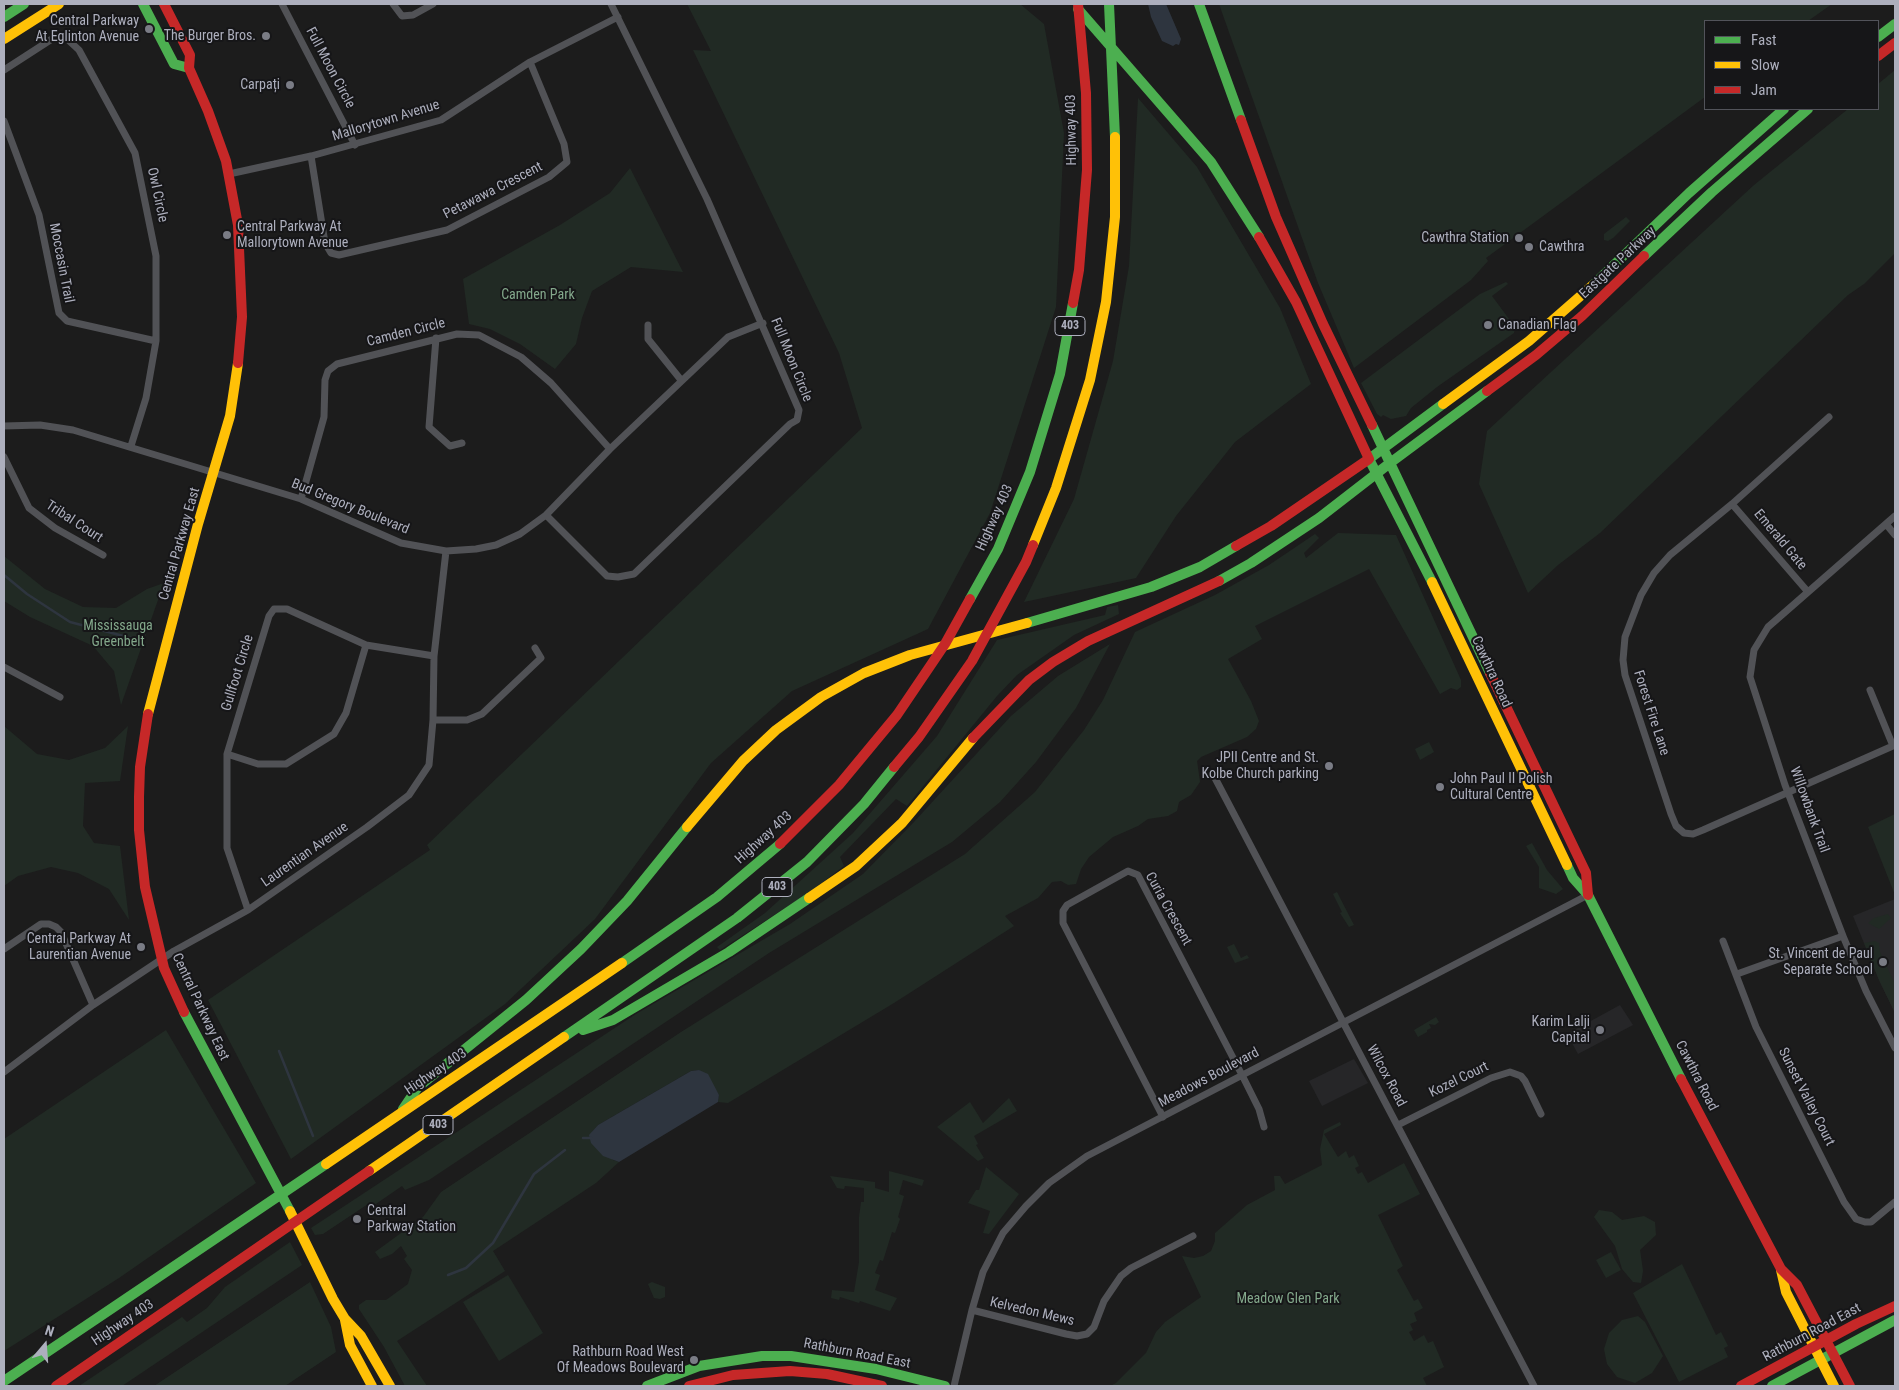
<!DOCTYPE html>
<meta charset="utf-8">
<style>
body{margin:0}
#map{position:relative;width:1899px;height:1390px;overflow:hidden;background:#1c1c1c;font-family:"Roboto Condensed",sans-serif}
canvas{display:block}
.frame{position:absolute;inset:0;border:5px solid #adafbd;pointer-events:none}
.legend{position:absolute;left:1704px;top:20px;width:175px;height:90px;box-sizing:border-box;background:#161618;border:1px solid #52535a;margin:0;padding:6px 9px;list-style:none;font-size:15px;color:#adafbd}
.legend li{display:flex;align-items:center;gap:10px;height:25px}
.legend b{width:25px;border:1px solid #52535a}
.north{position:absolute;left:20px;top:1320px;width:50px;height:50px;-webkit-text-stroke:4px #161618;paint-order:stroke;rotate:18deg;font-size:14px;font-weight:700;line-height:20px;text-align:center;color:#adafbd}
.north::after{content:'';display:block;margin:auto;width:18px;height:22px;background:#adafbd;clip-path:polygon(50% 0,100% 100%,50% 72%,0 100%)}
</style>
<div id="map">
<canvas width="1899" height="1390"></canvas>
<div class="frame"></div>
<ul class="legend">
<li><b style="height:6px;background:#4caf50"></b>Fast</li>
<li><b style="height:6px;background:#ffc107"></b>Slow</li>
<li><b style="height:6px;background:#c62828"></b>Jam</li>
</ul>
<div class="north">N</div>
</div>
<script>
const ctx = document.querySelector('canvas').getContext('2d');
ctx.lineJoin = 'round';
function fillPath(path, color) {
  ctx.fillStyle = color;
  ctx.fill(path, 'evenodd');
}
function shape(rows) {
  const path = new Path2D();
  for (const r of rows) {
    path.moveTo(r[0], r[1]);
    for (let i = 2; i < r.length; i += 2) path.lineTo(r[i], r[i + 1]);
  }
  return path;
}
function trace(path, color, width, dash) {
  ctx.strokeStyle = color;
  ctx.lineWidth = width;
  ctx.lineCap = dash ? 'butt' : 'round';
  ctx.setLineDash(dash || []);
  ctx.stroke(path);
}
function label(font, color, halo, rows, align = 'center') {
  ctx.font = font + ' "Roboto Condensed",sans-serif';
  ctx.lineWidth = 4;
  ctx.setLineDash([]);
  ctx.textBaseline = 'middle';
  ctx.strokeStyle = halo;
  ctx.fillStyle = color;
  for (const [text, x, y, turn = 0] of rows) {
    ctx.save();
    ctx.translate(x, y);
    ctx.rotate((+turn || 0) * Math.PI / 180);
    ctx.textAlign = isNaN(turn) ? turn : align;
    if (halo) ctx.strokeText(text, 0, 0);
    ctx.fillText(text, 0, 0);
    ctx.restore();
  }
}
const built = shape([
 [1895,899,1895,1013,1879,980,1853,916],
 [1620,1005,1633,1025,1578,1054,1567,1034],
 [1354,1059,1368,1083,1322,1106,1309,1081]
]);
const green = shape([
 [687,4,1020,4,1044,24,1064,133,1056,307,990,513,928,629,792,691,711,763,595,919,505,1004,291,1159,208,1000,430,850,427,845,862,428,839,353,693,50,711,51],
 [1219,4,1832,4,1808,21,1705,21,1705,97,1486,258,1488,261,1471,280,1354,368,1318,283],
 [1895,70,1895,253,1864,284,1848,295,1600,533,1558,565,1528,593,1479,484,1487,431,1754,185,1848,109,1878,109,1878,84],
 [1138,98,1197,167,1280,308,1311,384,1235,442,1176,516,1136,578,1024,602,1074,499,1113,361,1129,266],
 [630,168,683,272,631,267,592,291,582,318,576,344,555,369,520,344,490,329,469,324,463,279,560,225,610,193],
 [1626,217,1630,221,1613,238,1608,241,1604,240,1604,234],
 [1506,282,1508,284,1492,296,1515,327,1514,333,1437,387,1411,408,1406,416,1391,419,1383,415,1381,417,1377,414,1361,383,1480,294],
 [1338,533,1396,535,1461,680,1461,687,1457,690,1451,688,1440,694,1369,569,1255,626,1262,639,1228,659,1251,701,1259,721,1256,729,1247,737,1201,757,1197,761,1200,782,1191,795,1179,802,1177,811,1168,816,1148,819,1138,826,1113,837,1089,857,1081,869,1076,884,1068,885,1061,881,1052,882,1038,898,1005,916,1014,926,894,1003,728,1103,718,1102,719,1095,699,1070,691,1071,598,1125,592,1132,613,1160,619,1162,596,1183,493,1251,505,1271,397,1341,427,1386,405,1386,384,1347,359,1309,359,1305,366,1300,386,1300,408,1284,412,1270,404,1259,407,1256,401,1246,392,1254,380,1259,375,1252,423,1217,441,1192,681,1032,965,854,1035,792,1084,730,1103,700,1135,632,1215,595,1269,565,1315,534,1319,538,1304,553,1306,558],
 [4,556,45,589,83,607,116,608,147,589,164,583,121,705,114,671,93,646,30,617,4,601],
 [1118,605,1119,614,1074,635,1017,675,997,696,907,806,896,799,840,857,844,866,807,894,720,950,717,947,765,913,853,833,937,736,997,640,1105,615,1107,607],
 [1110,644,1076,708,1036,762,1000,802,952,842,769,953,429,1180,405,1190,402,1186,373,1206,371,1202,323,1234,315,1235,311,1228,636,1014,790,924,863,874,913,823,1011,716,1058,676],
 [4,726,37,754,69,760,105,748,128,726,120,781,85,783,83,826,94,843,120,846,129,920,109,889,78,873,51,867,18,876,4,886],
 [1429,742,1434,752,1420,760,1415,749],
 [1895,814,1895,895,1868,827],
 [1532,843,1547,870,1563,889,1556,894,1539,888,1539,867,1526,846],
 [1337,892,1354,925,1349,927,1340,913,1342,912,1333,894],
 [1888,914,1891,918,1879,929,1868,923,1874,918],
 [1875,941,1879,943,1880,952,1895,984,1895,1013,1879,980,1864,943],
 [1234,944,1241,958,1247,955,1249,958,1235,963,1227,947],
 [1436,1017,1439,1022,1435,1025,1429,1024,1431,1028,1427,1030,1427,1032,1418,1037,1414,1030],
 [166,1030,256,1183,119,1278,4,1351,4,1139],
 [1009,1098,1017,1111,974,1136,978,1144,976,1145,984,1158,978,1161,937,1127,970,1102,983,1123],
 [1340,1122,1341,1125,1324,1134,1338,1157,1346,1151,1349,1158,1354,1155,1359,1166,1355,1168,1358,1174,1362,1172,1368,1183,1404,1163,1420,1194,1378,1215,1403,1266,1397,1270,1414,1301,1418,1299,1423,1308,1414,1313,1417,1321,1410,1324,1413,1330,1409,1332,1414,1341,1424,1335,1428,1343,1433,1341,1444,1367,1423,1378,1427,1386,1110,1386,1116,1383,1146,1353,1156,1332,1165,1322,1201,1297,1182,1256,1194,1258,1203,1256,1211,1251,1215,1241,1215,1233,1247,1205,1275,1190,1274,1176,1280,1176,1285,1184,1322,1165,1320,1149,1324,1130],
 [986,1167,1019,1194,989,1234,983,1233,990,1211,968,1203,976,1190,979,1190],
 [889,1171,924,1180,922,1186,903,1180,899,1194,904,1196,898,1217,900,1219,895,1233,892,1232,883,1261,880,1260,875,1273,880,1275,875,1290,897,1298,890,1311,860,1301,859,1303,840,1297,839,1300,831,1298,832,1290,854,1292,859,1262,859,1217,861,1202,864,1202,864,1188,845,1186,844,1189,837,1188,830,1176,875,1182,875,1188,889,1192],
 [1599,1210,1612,1212,1622,1220,1644,1216,1655,1222,1656,1235,1640,1250,1643,1271,1641,1283,1633,1282,1622,1269,1615,1246,1594,1217],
 [290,1242,302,1265,122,1386,79,1386,182,1317,187,1322,207,1308,225,1287],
 [1611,1252,1621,1270,1606,1278,1596,1260],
 [1682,1264,1716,1335,1721,1332,1728,1346,1724,1348,1728,1357,1679,1382,1633,1293],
 [508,1275,543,1333,499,1361,463,1302],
 [310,1282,331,1327,336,1352,285,1386,154,1386],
 [652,1282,665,1287,665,1297,660,1299,654,1298,648,1284],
 [1638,1316,1645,1322,1663,1356,1652,1373,1635,1383,1617,1377,1607,1364,1604,1349,1609,1333,1622,1320]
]);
const water = shape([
 [1148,4,1166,4,1181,39,1179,45,1176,44,1173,46,1162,41,1151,17],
 [699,1070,708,1074,719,1095,718,1102,619,1162,603,1156,591,1143,589,1135,598,1125,691,1071]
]);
const stream = shape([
 [4,575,27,594,70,622,131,638],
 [279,1051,313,1136],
 [583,1138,591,1138],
 [448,1275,466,1268,493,1243,534,1174,565,1150]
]);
const street = shape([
 [282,4,355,145],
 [393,4,402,16,413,15,433,4],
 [4,70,55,37,66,38,79,50,135,153,156,256,156,341,146,398,131,446],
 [4,121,39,215,59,313,67,321,156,341],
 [311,156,325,243,331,253,339,255,447,230,549,177,567,162,564,144,530,62],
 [229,174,311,156,441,120,530,62,618,17],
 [648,325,648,339,681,380],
 [436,338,429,427,450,446,462,443],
 [1829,417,1732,504,1670,555,1654,573,1641,595,1625,637,1623,660,1625,675,1671,814,1676,826,1684,833,1693,834,1703,830,1895,745],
 [4,426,40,425,73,430,301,499,401,543,446,551,476,549,496,545,520,534,546,515,610,449,728,337,763,323],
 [4,457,29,508,55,528,103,555],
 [301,499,324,417,325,380,328,371,337,364,457,334,479,335,521,357,551,383,610,449],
 [1732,504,1808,592],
 [546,515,607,576,618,577,634,574,790,424,797,420,799,410,707,199,611,4],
 [1895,516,1768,627,1754,650,1750,677,1785,785,1843,936,1866,991,1895,1048],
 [1886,524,1895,535],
 [4,667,60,697],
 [1870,690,1893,746],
 [433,720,467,720,482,714,541,658,535,648],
 [227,754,258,764,286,764,334,734,346,713,366,645],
 [1215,778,1534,1386],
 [248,910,227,848,227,754,269,616,274,609,287,609,366,645,434,656],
 [1723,941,1756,1027,1844,1202,1856,1219,1865,1222,1871,1222,1895,1202],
 [4,949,41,924,49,924,56,927,61,932,93,1005],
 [1737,974,1843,936],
 [4,1072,93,1005,174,951,248,910,367,827,409,795,429,765,433,720,434,656,446,551],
 [1163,1117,1063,923,1063,911,1067,905,1128,871,1138,875,1242,1075,1259,1109,1264,1127],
 [1398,1125,1491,1078,1510,1072,1521,1076,1525,1081,1541,1114],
 [972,1310,1066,1334,1077,1336,1087,1334,1094,1327,1104,1301,1121,1276,1131,1268,1193,1236],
 [954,1386,972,1310,983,1272,1003,1233,1026,1206,1049,1183,1087,1156,1588,895]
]);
const fast = shape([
 [143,4,174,64,189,68],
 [1109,4,1115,137],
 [1199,4,1241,120],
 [1078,9,1211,162,1259,237],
 [4,17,24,4],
 [1878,37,1895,24],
 [1644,256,1712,192,1808,109],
 [1593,285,1689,193,1784,109],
 [1487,391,1390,463,1490,673],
 [1219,581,1251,563,1319,518,1390,463,1372,425],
 [1432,582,1369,459,1443,404],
 [970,599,998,549,1030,472,1060,374,1073,303],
 [1027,623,1151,587,1200,567,1236,546],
 [1567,865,1573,878,1588,895,1681,1079],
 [622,963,717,897,780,844],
 [184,1012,290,1211],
 [583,1030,613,1020,729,952,809,898],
 [564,1037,737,918,807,862,864,804,894,767],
 [403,1109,418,1087,526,1000,581,949,627,901,687,827],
 [4,1381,326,1164],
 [647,1386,699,1366,762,1356,791,1356,876,1369,945,1386],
 [1772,1386,1895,1320]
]);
const slow = shape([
 [4,39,59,4],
 [1443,404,1529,341,1593,285],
 [1033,545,1056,488,1090,380,1106,302,1115,217,1115,137],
 [1432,582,1567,865],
 [148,714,198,524,230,416,238,363],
 [687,827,743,761,776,730,821,697,864,673,910,655,1027,623],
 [809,898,856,866,902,823,973,738],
 [326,1164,622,963],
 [369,1171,564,1037],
 [290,1211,333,1299,345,1319,361,1336,390,1386],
 [1781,1270,1786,1292,1834,1386],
 [345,1320,350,1345,372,1386]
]);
const jam = shape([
 [164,4,190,55,189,68,208,111,226,161,238,225,242,317,238,363],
 [1878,56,1895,43],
 [1241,120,1276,217,1323,324,1372,425],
 [1073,303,1079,270,1087,170,1086,93,1078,4],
 [1487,391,1536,355,1582,316,1644,256],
 [1236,546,1271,526,1369,459,1296,302,1259,237],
 [1490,673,1586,873,1588,895],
 [148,714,140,767,139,797,139,830,145,887,164,968,184,1012],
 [973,738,1029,680,1053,662,1088,641,1219,581],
 [894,767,919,737,972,661,1026,562,1033,545],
 [780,844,839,785,897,715,945,644,970,599],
 [1681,1079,1781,1269,1797,1285,1850,1386],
 [56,1386,369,1171],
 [689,1386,733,1375,790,1371,827,1374,882,1386],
 [1741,1386,1856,1324,1895,1306]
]);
const markers = [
 [149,29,5,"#7a7c85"],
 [266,36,5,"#7a7c85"],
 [290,85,5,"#7a7c85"],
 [227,235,5,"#7a7c85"],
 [1519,238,5,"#7a7c85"],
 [1529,247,5,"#7a7c85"],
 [1488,325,5,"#7a7c85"],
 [1329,766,5,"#7a7c85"],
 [1440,787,5,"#7a7c85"],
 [141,947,5,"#7a7c85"],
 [1883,962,5,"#7a7c85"],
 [1600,1030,5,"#7a7c85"],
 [357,1219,5,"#7a7c85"],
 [694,1360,5,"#7a7c85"]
];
const shields = [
 [1070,326,30],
 [777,887,30],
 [438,1125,30]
];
const shieldNames = [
 ["403",1070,326],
 ["403",777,887],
 ["403",438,1125]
];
const poiNames = [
 ["Central Parkway",139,21],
 ["At Eglinton Avenue",139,37],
 ["The Burger Bros.",256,36],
 ["Carpați",280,85],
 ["Central Parkway At",237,227,"left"],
 ["Mallorytown Avenue",237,243,"left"],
 ["Cawthra Station",1509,238],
 ["Cawthra",1539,247,"left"],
 ["Canadian Flag",1498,325,"left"],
 ["JPII Centre and St.",1319,758],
 ["Kolbe Church parking",1319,774],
 ["John Paul II Polish",1450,779,"left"],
 ["Cultural Centre",1450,795,"left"],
 ["Central Parkway At",131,939],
 ["Laurentian Avenue",131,955],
 ["St. Vincent de Paul",1873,954],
 ["Separate School",1873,970],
 ["Karim Lalji",1590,1022],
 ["Capital",1590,1038],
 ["Central",367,1211,"left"],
 ["Parkway Station",367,1227,"left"],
 ["Rathburn Road West",684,1352],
 ["Of Meadows Boulevard",684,1368]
];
const streetNames = [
 ["Full Moon Circle",330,68,62],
 ["Mallorytown Avenue",386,121,-17],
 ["Highway 403",1072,130,-91],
 ["Petawawa Crescent",493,191,-27],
 ["Owl Circle",157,195,78],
 ["Moccasin Trail",61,263,79],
 ["Eastgate Parkway",1618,263,-43],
 ["Camden Circle",406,333,-14],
 ["Full Moon Circle",791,360,68],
 ["Bud Gregory Boulevard",350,507,22],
 ["Highway 403",995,518,-66],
 ["Tribal Court",74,522,33],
 ["Emerald Gate",1780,540,50],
 ["Central Parkway East",180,544,-74],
 ["Cawthra Road",1491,672,65],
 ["Gullfoot Circle",238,673,-73],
 ["Forest Fire Lane",1651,713,72],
 ["Willowbank Trail",1809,810,70],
 ["Highway 403",764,838,-42],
 ["Laurentian Avenue",305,855,-35],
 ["Curia Crescent",1168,909,61],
 ["Central Parkway East",200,1007,65],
 ["Highway 403",436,1072,-34],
 ["Wilcox Road",1386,1076,62],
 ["Cawthra Road",1696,1076,63],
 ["Meadows Boulevard",1209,1078,-28],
 ["Kozel Court",1459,1080,-26],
 ["Sunset Valley Court",1806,1097,63],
 ["Kelvedon Mews",1032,1312,13],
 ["Highway 403",123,1323,-34],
 ["Rathburn Road East",1812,1333,-28],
 ["Rathburn Road East",857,1354,11]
];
const parkNames = [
 ["Camden Park",538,295],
 ["Mississauga",118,626],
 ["Greenbelt",118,642],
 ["Meadow Glen Park",1288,1299]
];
fillPath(built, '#262628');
fillPath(green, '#212a24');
fillPath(water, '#2e353f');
trace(stream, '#2e353f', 2.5);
trace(street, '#515256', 7);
trace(fast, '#4caf50', 10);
trace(slow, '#ffc107', 10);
trace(jam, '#c62828', 10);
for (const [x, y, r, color] of markers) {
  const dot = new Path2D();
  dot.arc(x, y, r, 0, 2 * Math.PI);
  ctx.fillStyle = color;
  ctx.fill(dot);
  trace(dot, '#161618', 2);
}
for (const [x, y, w] of shields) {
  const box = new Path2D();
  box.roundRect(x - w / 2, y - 9.5, w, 19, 4);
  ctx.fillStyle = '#161618';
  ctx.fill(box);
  trace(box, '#adafbd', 1);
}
label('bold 12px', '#adafbd', null, shieldNames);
label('14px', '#adafbd', '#161618', poiNames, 'right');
label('14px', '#adafbd', '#161618', streetNames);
label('14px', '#83a88b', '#161618', parkNames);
</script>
